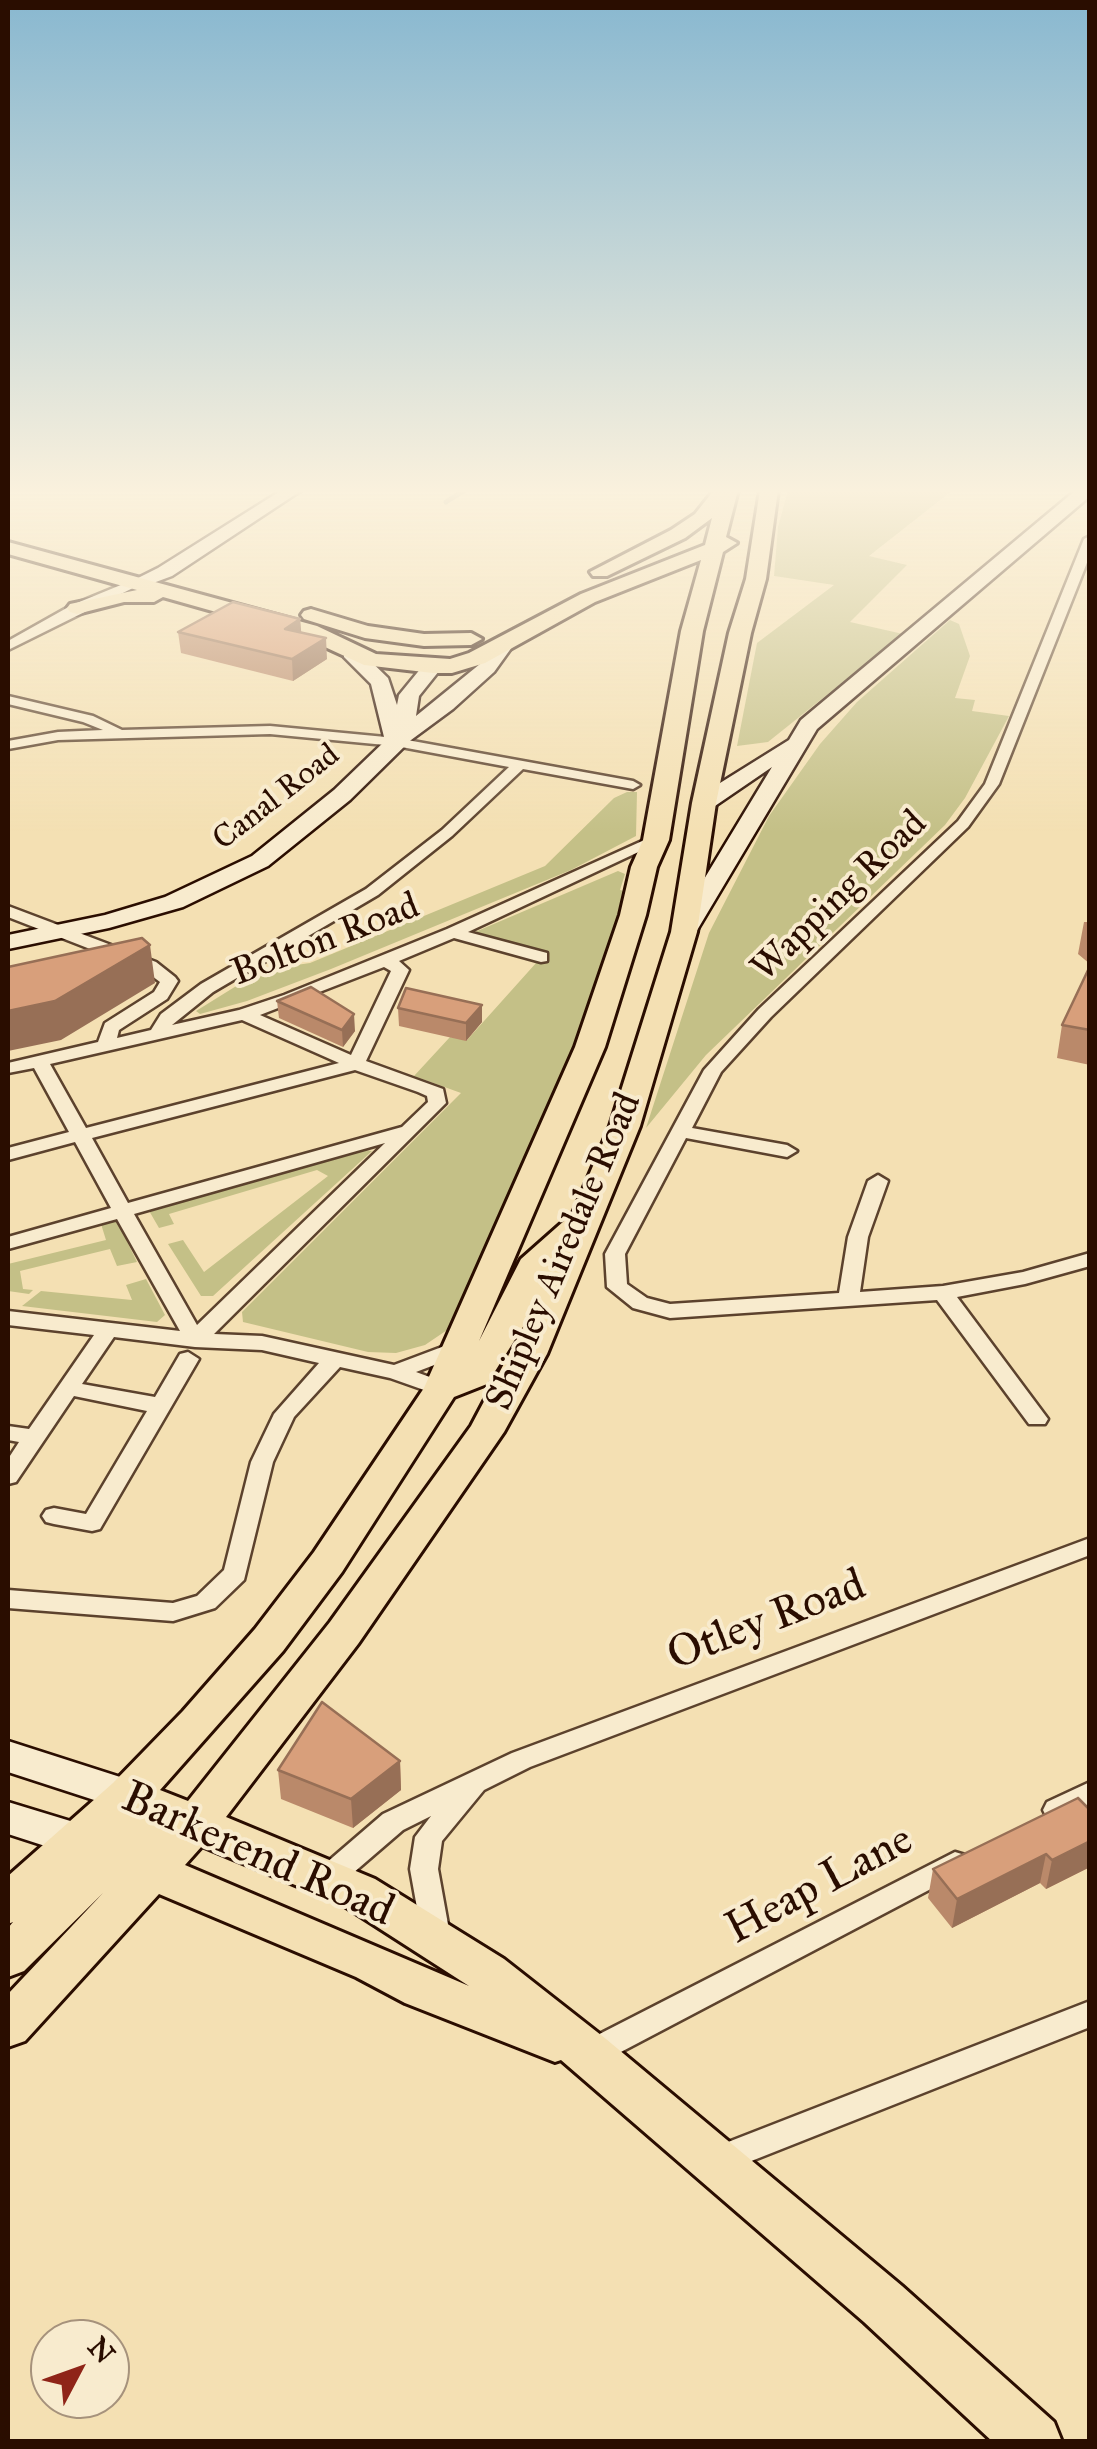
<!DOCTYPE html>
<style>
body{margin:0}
#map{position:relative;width:1097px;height:2449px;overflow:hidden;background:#f4e0b3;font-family:"IM FELL Great Primer",serif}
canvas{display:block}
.frame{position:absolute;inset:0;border:10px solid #2a0d00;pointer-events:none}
.north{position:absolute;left:30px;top:2319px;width:100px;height:100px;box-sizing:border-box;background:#f8ebce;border:2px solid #a6927c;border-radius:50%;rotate:49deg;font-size:28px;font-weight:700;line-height:40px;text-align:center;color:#2a0d00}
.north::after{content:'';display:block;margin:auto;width:35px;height:45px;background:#8f2418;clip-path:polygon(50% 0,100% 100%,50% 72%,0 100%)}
</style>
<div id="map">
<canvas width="1097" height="2449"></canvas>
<div class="frame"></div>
<div class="north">N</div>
</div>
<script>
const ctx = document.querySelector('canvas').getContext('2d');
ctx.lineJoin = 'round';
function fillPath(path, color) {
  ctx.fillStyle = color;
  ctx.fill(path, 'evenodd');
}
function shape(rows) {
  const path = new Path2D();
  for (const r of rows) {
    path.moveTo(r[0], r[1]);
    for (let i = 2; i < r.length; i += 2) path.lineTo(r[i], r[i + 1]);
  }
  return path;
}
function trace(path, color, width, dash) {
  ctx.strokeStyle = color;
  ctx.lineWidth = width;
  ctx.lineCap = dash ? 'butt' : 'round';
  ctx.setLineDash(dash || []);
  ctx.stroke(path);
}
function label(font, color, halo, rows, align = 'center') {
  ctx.font = font + ' "IM FELL Great Primer",serif';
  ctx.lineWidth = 8;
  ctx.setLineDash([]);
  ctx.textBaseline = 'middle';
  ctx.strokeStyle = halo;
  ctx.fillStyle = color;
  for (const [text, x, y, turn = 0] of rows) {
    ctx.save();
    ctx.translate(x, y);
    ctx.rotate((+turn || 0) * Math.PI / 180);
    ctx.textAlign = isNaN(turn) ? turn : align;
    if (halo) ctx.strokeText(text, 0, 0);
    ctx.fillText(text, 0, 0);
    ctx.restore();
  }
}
const green = shape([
 [788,490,953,490,869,556,907,565,850,622,903,634,768,742,737,746,757,643,834,585,774,576,778,527],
 [950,620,959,624,970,656,955,698,975,700,972,711,1009,716,965,798,945,825,706,1055,646,1128,709,933,769,816,820,744,857,702],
 [627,792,637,792,636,836,571,870,331,969,247,1001,200,1014,196,1011,262,970,310,963,545,866,614,798],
 [618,871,625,874,620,890,624,891,604,975,558,1087,467,1286,453,1326,425,1345,396,1353,368,1352,243,1322,242,1312,461,1093,414,1076,450,1037,467,1040,545,953,475,932],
 [363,1150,372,1151,213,1296,201,1296,168,1244,183,1240,204,1272,328,1176,317,1170,169,1214,174,1224,159,1228,148,1209],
 [116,1219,137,1262,117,1266,110,1249,20,1271,23,1289,33,1290,29,1294,8,1291,8,1264,106,1240,101,1224],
 [146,1279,165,1315,157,1322,22,1306,41,1291,132,1300,126,1285]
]);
const stream = shape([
 [446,502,465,490]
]);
const street = shape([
 [1090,536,1090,555,999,784,968,827,771,1017,721,1072,692,1128,787,1145,797,1151,787,1157,686,1138,625,1254,627,1284,647,1298,670,1304,839,1293,848,1237,868,1181,878,1175,888,1181,868,1237,860,1292,943,1286,1023,1272,1090,1253,1090,1266,1025,1284,957,1297,1048,1419,1045,1424,1029,1424,937,1300,670,1318,633,1308,607,1287,605,1254,704,1070,759,1009,958,821,985,784,1084,539,1090,536],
 [133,580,143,583,8,650,8,641,72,605,133,580],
 [8,696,93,716,122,730,270,726,396,738,633,781,640,785,633,789,523,769,452,836,378,895,213,992,172,1025,239,1010,284,995,447,929,651,837,661,837,664,840,468,932,547,953,547,961,541,962,454,938,399,961,409,970,366,1061,443,1089,446,1103,214,1334,262,1336,394,1365,463,1339,474,1346,471,1351,416,1372,449,1384,452,1389,449,1394,441,1396,390,1378,340,1367,294,1417,273,1462,244,1580,215,1608,173,1621,8,1608,8,1590,173,1603,197,1596,224,1570,251,1462,274,1414,319,1363,262,1350,195,1347,114,1337,82,1384,155,1397,180,1354,188,1352,199,1359,100,1529,92,1531,54,1524,46,1522,42,1516,46,1510,54,1508,86,1514,147,1411,74,1396,16,1482,8,1484,8,1459,19,1442,8,1440,8,1426,29,1429,94,1335,8,1325,8,1311,180,1331,117,1219,8,1249,8,1237,111,1208,75,1142,8,1160,8,1148,69,1132,34,1068,8,1073,8,1063,98,1042,105,1023,154,992,160,982,144,970,8,917,8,906,156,962,175,977,178,981,167,999,119,1030,117,1038,151,1030,161,1014,201,984,366,889,442,830,509,767,396,746,270,734,58,740,8,749,8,741,58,732,103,730,83,722,8,704,8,696],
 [384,967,391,971,351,1055,260,1015,384,967],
 [242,1020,339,1063,86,1128,50,1064,242,1020],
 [355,1070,418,1092,427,1096,428,1102,402,1127,128,1203,92,1138,355,1070],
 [385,1143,197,1325,134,1214,385,1143],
 [1090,1538,1090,1555,530,1767,484,1790,442,1841,438,1869,451,1941,447,1950,437,1953,427,1950,423,1941,410,1869,415,1837,431,1816,403,1830,338,1886,328,1889,318,1886,314,1878,318,1870,383,1814,512,1753,1090,1538],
 [1090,1782,1090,1806,1056,1821,1047,1818,1043,1810,1047,1802,1090,1782],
 [955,1852,965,1855,969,1863,965,1871,600,2063,589,2067,578,2063,574,2054,578,2045,955,1852],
 [1090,2001,1090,2027,716,2175,705,2171,701,2161,705,2151,1090,2001]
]);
const secondary = shape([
 [282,490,302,490,172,576,137,589,128,583,158,568,282,490],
 [1076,490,1090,490,1090,496,817,729,696,932,684,939,675,937,672,932,772,767,712,808,696,808,693,803,696,798,789,740,801,720,1076,490],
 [502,641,512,647,494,672,453,709,411,740,350,800,268,866,183,907,109,928,8,949,8,935,105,915,165,897,252,856,334,790,385,741,371,684,344,657,344,649,358,649,388,678,397,705,399,695,426,662,440,662,443,666,419,696,416,716,480,664,495,643,502,641],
 [8,1741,142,1784,148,1795,142,1806,128,1811,8,1772,8,1741],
 [8,1802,90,1827,96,1839,90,1851,76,1856,8,1834,8,1802]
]);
const primary = shape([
 [714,490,738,490,726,537,737,543,723,552,703,631,669,840,657,867,646,915,605,1047,479,1341,521,1259,573,1213,610,1126,671,932,692,803,729,633,746,579,760,490,778,490,766,579,751,633,716,803,697,932,640,1126,547,1354,504,1432,358,1644,226,1817,375,1879,504,1959,606,2039,902,2286,1054,2422,1062,2442,993,2442,864,2322,561,2060,555,2062,405,2003,356,1977,159,1894,25,2041,8,2047,8,1994,103,1893,24,1971,8,1977,8,1928,13,1922,8,1924,8,1876,113,1783,183,1711,255,1629,314,1552,424,1388,575,1047,620,915,631,867,643,840,681,631,701,560,595,602,485,663,452,673,433,673,364,665,301,636,163,597,154,602,124,602,77,614,70,612,67,608,70,604,137,590,8,554,8,542,317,626,376,654,450,659,469,653,581,594,705,545,712,518,685,538,607,576,593,576,590,572,671,530,695,514,714,490],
 [526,1322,471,1426,330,1622,188,1801,160,1790,283,1651,342,1572,454,1397,487,1384,526,1322],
 [202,1846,343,1905,469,1986,185,1865,202,1846],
 [311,609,368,626,424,634,471,633,482,639,471,645,424,646,365,638,304,619,301,615,304,611,311,609]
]);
const wall = shape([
 [300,619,301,632,327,659,293,681,181,653,178,632],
 [1084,922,1090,922,1090,964,1078,954],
 [1090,966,1090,1065,1057,1058,1062,1025],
 [277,1001,355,1031,343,1047,279,1018],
 [398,1008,482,1022,466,1041,399,1026],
 [400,1761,401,1790,353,1828,281,1799,278,1770],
 [1090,1810,1090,1867,1046,1889,1040,1883,952,1928,928,1898,933,1869]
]);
const shadedWall = shape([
 [300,619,302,640,285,629],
 [326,638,327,659,293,681,292,659],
 [150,945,155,983,61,1040,8,1051,8,1011],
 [482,1005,482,1022,466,1041,466,1023],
 [354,1014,355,1031,343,1047,342,1030],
 [400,1761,401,1790,353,1828,351,1799],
 [1090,1841,1090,1867,1046,1889,1052,1860],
 [1046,1854,1040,1883,952,1928,957,1899]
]);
const building = shape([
 [233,602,300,619,285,629,326,638,292,659,178,632,233,602],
 [142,938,150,945,55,1001,8,1011,8,967,142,938],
 [1090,966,1090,1030,1062,1025,1090,966],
 [311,987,354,1014,342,1030,277,1001,311,987],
 [406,988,482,1005,466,1023,398,1008,406,988],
 [322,1702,400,1761,351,1799,278,1770,322,1702],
 [1078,1798,1090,1810,1090,1841,1052,1860,1046,1854,957,1899,933,1869,1078,1798]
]);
const farStreetnames = [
 ["Canal Road",277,798,-38]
];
const streetNames = [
 ["Wapping Road",840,897,-44],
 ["Bolton Road",326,941,-21],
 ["Shipley Airedale Road",565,1252,-67]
];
const nearStreetnames = [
 ["Otley Road",767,1622,-21],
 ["Barkerend Road",257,1856,24],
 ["Heap Lane",820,1886,-28]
];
fillPath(green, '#c4c087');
trace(stream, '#6e7767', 5);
trace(street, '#5c422d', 5);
trace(secondary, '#2a0d00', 5);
trace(primary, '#2a0d00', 6);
fillPath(street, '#f8ebce');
fillPath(secondary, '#f8ebce');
fillPath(primary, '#f4e0b3');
fillPath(wall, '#ba896a');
fillPath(shadedWall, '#976f56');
fillPath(building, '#d89f7b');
trace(building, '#976f56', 2.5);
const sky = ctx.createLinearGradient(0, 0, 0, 833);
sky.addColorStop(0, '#89b8d0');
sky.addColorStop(0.59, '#faf1dd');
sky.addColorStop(1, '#faf1dd00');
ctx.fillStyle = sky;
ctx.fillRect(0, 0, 1097, 833);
label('32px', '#2a0d00', '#f8ebce', farStreetnames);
label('38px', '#2a0d00', '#f8ebce', streetNames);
label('45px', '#2a0d00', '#f8ebce', nearStreetnames);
</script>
